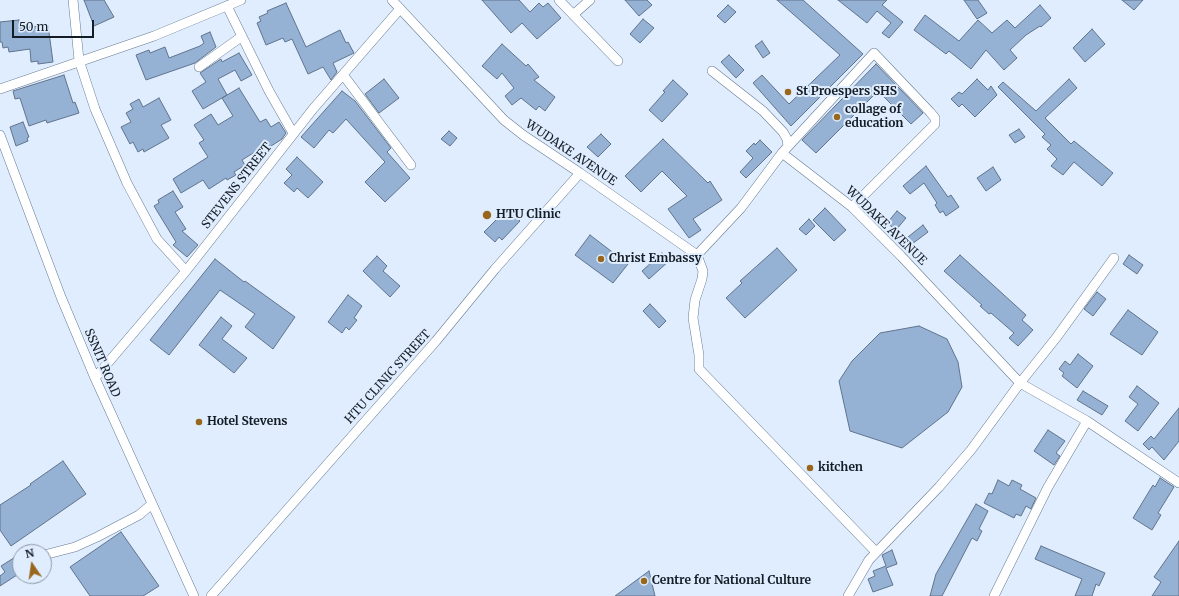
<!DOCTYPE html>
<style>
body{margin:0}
#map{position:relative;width:1179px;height:596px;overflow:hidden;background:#dfedfe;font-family:Merriweather,serif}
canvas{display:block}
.north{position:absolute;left:12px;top:544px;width:40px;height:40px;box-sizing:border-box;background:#dfedfe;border:1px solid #8e99a7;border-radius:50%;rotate:347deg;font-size:11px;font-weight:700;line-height:16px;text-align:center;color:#141c25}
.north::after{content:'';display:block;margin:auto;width:14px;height:18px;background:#99671b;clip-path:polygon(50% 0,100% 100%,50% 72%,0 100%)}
.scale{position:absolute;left:12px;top:20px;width:82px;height:18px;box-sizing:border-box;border:2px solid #141c25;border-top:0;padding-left:5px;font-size:12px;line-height:14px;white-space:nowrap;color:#141c25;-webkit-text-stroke:3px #dfedfe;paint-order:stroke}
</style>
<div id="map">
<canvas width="1179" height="596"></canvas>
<div class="north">N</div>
<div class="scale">50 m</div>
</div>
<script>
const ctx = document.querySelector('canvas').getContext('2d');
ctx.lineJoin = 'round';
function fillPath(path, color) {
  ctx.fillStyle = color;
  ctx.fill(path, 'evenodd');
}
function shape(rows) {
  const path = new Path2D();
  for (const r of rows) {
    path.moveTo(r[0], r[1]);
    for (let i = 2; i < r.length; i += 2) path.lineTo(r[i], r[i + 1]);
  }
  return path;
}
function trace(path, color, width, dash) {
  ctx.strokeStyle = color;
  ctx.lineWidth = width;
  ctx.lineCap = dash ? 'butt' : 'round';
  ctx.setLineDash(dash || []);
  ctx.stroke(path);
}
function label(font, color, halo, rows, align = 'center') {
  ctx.font = font + ' Merriweather,serif';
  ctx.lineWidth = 4;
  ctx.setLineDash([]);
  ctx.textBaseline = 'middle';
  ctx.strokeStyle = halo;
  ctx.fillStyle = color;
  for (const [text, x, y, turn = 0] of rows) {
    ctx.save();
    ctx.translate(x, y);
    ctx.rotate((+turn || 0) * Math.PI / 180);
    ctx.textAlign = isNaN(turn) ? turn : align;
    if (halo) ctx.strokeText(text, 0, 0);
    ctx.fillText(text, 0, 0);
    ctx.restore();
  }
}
const building = shape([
 [84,0,104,0,114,17,94,26,84,0],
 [482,0,519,0,530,12,539,3,543,7,548,3,561,18,537,39,522,23,511,33,482,0],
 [625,0,647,0,652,5,639,16,625,0],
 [777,0,803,0,863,54,791,126,753,83,762,75,789,104,840,55,777,0],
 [838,0,887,0,882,5,903,22,889,38,882,33,891,23,877,11,867,23,838,0],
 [964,0,978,0,987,13,977,19,964,0],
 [1122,0,1143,0,1134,10,1122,0],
 [286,3,306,47,340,30,346,43,348,42,354,53,333,63,337,72,331,80,323,67,308,74,292,39,285,42,283,38,266,45,257,23,261,21,259,17,268,13,267,11,286,3],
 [728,5,736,12,725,23,717,16,728,5],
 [1040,5,1051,18,1041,27,1040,26,1026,35,1010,50,1017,58,1004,70,986,50,971,69,949,51,946,54,914,30,925,15,959,41,978,20,992,33,1007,20,1015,28,1040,5],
 [643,19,654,28,640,43,630,34,643,19],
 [19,20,20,28,48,25,53,62,38,64,38,61,31,62,30,49,9,52,8,47,3,48,2,42,0,42,0,22,19,20],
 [1092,29,1105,44,1085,62,1073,48,1092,29],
 [210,32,216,47,195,63,146,80,136,55,149,50,150,53,165,47,169,58,200,46,204,43,201,36,210,32],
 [762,41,770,53,763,58,755,46,762,41],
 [502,44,526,66,528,64,539,77,534,80,555,97,545,111,539,106,536,110,521,98,512,105,505,96,514,88,502,73,497,79,482,66,502,44],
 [239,53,252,75,241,81,235,70,218,79,227,95,203,109,192,91,206,82,200,73,221,59,222,62,239,53],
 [729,55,744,70,736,78,721,62,729,55],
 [876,64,923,113,911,124,878,91,816,153,802,140,876,64],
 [64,75,73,103,75,102,79,113,47,123,46,120,29,126,20,98,15,99,13,91,64,75],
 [384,79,399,98,379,113,365,94,384,79],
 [977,79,988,90,991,86,997,95,975,117,962,104,959,107,951,99,959,92,962,94,977,79],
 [1069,79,1077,88,1045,118,1071,144,1074,141,1113,173,1102,186,1074,162,1063,175,1051,166,1057,159,1047,149,1051,145,1042,137,1045,134,998,87,1003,82,1036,111,1069,79],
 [673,80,688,94,662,122,649,110,665,92,663,91,673,80],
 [239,88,260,122,266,119,271,127,279,122,286,133,282,139,268,148,266,145,242,160,245,165,234,172,236,175,227,180,226,178,209,189,203,180,181,193,173,179,208,157,199,143,204,140,194,125,211,114,218,125,233,116,222,98,239,88],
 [342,91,355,101,391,148,387,152,410,178,385,202,365,182,385,162,346,119,333,133,329,130,314,148,301,137,342,91],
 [159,98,171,120,161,125,169,138,144,152,143,149,138,152,133,142,130,144,121,127,131,122,126,113,133,109,130,104,139,99,143,107,159,98],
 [23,122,29,137,27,138,28,141,16,146,10,127,23,122],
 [1019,129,1025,137,1015,143,1009,135,1019,129],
 [449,131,457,138,450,146,441,139,449,131],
 [601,134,611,144,598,157,587,147,601,134],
 [663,139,708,183,710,181,722,200,693,219,701,230,689,238,668,209,687,196,662,171,641,192,625,176,663,139],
 [760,140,772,152,746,178,740,172,753,158,746,151,754,143,755,145,760,140],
 [297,157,323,182,308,198,297,188,294,192,284,183,292,175,286,169,297,157],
 [926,166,948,197,951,195,959,207,946,216,943,211,940,213,935,205,937,203,924,183,910,194,903,186,926,166],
 [993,167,1001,180,986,191,977,178,993,167],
 [173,191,183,207,175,212,186,229,182,231,198,245,187,257,173,245,176,242,154,206,159,203,158,200,173,191],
 [825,208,846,230,834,241,813,220,825,208],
 [507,209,520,221,502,240,499,237,495,242,484,232,507,209],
 [897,211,906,218,896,230,887,223,897,211],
 [809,219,815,226,806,235,799,229,809,219],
 [923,225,928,232,908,247,903,241,923,225],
 [590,235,628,264,613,283,575,255,590,235],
 [777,248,797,270,745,318,726,298,742,283,740,281,777,248],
 [662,253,669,261,649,279,642,271,662,253],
 [960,255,1026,315,1022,320,1033,330,1018,346,1009,338,1014,333,991,313,989,314,980,306,982,305,944,271,960,255],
 [1129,255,1143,265,1137,274,1123,264,1129,255],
 [377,256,387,266,383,271,400,286,390,297,363,271,377,256],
 [215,259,244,282,245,281,295,317,273,349,245,327,255,314,220,290,169,355,150,340,215,259],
 [1097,292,1106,299,1093,316,1084,309,1097,292],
 [348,295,362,306,354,318,357,320,349,330,346,327,342,333,328,322,348,295],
 [650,304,666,321,659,328,643,311,650,304],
 [1128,310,1158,332,1142,355,1110,334,1128,310],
 [221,317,232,326,222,339,247,358,234,373,199,345,221,317],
 [919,326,947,339,958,362,962,387,948,412,902,448,850,431,839,381,852,361,880,333,919,326],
 [1078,354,1093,366,1077,388,1062,376,1064,373,1059,369,1065,361,1070,365,1078,354],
 [1137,386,1159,403,1138,431,1125,421,1138,404,1129,397,1137,386],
 [1083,391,1108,406,1102,415,1077,400,1083,391],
 [1179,408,1179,441,1164,460,1152,447,1149,450,1143,444,1151,436,1154,439,1179,408],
 [1048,430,1065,441,1056,453,1060,456,1054,465,1034,451,1048,430],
 [63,461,86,494,11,546,0,530,0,505,31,485,30,484,63,461],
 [1160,478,1174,487,1158,513,1161,515,1152,530,1133,518,1153,485,1155,487,1160,478],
 [998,480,1009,486,1012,480,1022,485,1020,489,1036,498,1031,509,1026,506,1021,516,1016,514,1014,518,984,503,989,493,992,494,998,480],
 [976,504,988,511,979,529,982,531,977,541,972,538,942,596,930,596,936,574,976,504],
 [121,532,159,586,143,596,90,596,70,567,121,532],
 [1179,541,1179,596,1152,596,1161,582,1154,577,1179,541],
 [1041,546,1105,573,1099,586,1096,584,1092,596,1075,596,1082,579,1035,559,1041,546],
 [892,550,897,564,886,568,893,585,873,592,868,579,875,576,873,571,886,566,882,555,892,550],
 [17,556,20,561,20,573,0,586,0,576,5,572,1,566,17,556],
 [649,571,655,596,615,596,649,571]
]);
const street = shape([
 [73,0,79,60,95,109,127,183,157,239,186,271],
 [392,0,504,120,523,135,580,173,697,255,741,208,782,153,852,207,901,256,1020,383,1087,421,1179,483],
 [559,0,618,61],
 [227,6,269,91,293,133],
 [573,15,590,0],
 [199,67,241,37],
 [712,71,763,111,783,132,787,139,788,146],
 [344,76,411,165],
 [0,89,154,36,241,0],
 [0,135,61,297,95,378,194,596],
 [782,153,874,53,930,112,935,118,935,124,852,207],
 [697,255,703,271,702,279,695,300,693,318,699,355,699,369,876,552],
 [95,378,186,271,313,109,399,10],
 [44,555,75,547,97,537,139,515,152,504],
 [211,596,436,341,495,269,580,173],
 [848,596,869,560,939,487,971,450,1020,383,1056,338,1114,258],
 [994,596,1048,487,1087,421]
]);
const markers = [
 [788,92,4,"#99671b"],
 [837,117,4,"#99671b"],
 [487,215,5,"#99671b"],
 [601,259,4,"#99671b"],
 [199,422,4,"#99671b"],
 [810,468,4,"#99671b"],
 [644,581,4,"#99671b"]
];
const poiNames = [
 ["St Proespers SHS",796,92],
 ["collage of",845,110],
 ["education",845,124],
 ["HTU Clinic",496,215],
 ["Christ Embassy",609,259],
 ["Hotel Stevens",207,422],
 ["kitchen",818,468],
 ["Centre for National Culture",652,581]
];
const streetNames = [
 ["WUDAKE AVENUE",571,153,34],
 ["STEVENS STREET",237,186,-52],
 ["WUDAKE AVENUE",886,226,44],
 ["SSNIT ROAD",102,363,67],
 ["HTU CLINIC STREET",388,377,-48]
];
fillPath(building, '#95b1d3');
trace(building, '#60748c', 1);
trace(street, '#657a92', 10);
trace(street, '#fff', 9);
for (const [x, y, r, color] of markers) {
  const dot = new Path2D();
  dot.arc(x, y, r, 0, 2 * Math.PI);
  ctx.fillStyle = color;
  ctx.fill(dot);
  trace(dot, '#dfedfe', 1.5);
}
label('bold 12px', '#141c25', '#dfedfe', poiNames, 'left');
label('12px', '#141c25', '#dfedfe', streetNames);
</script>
